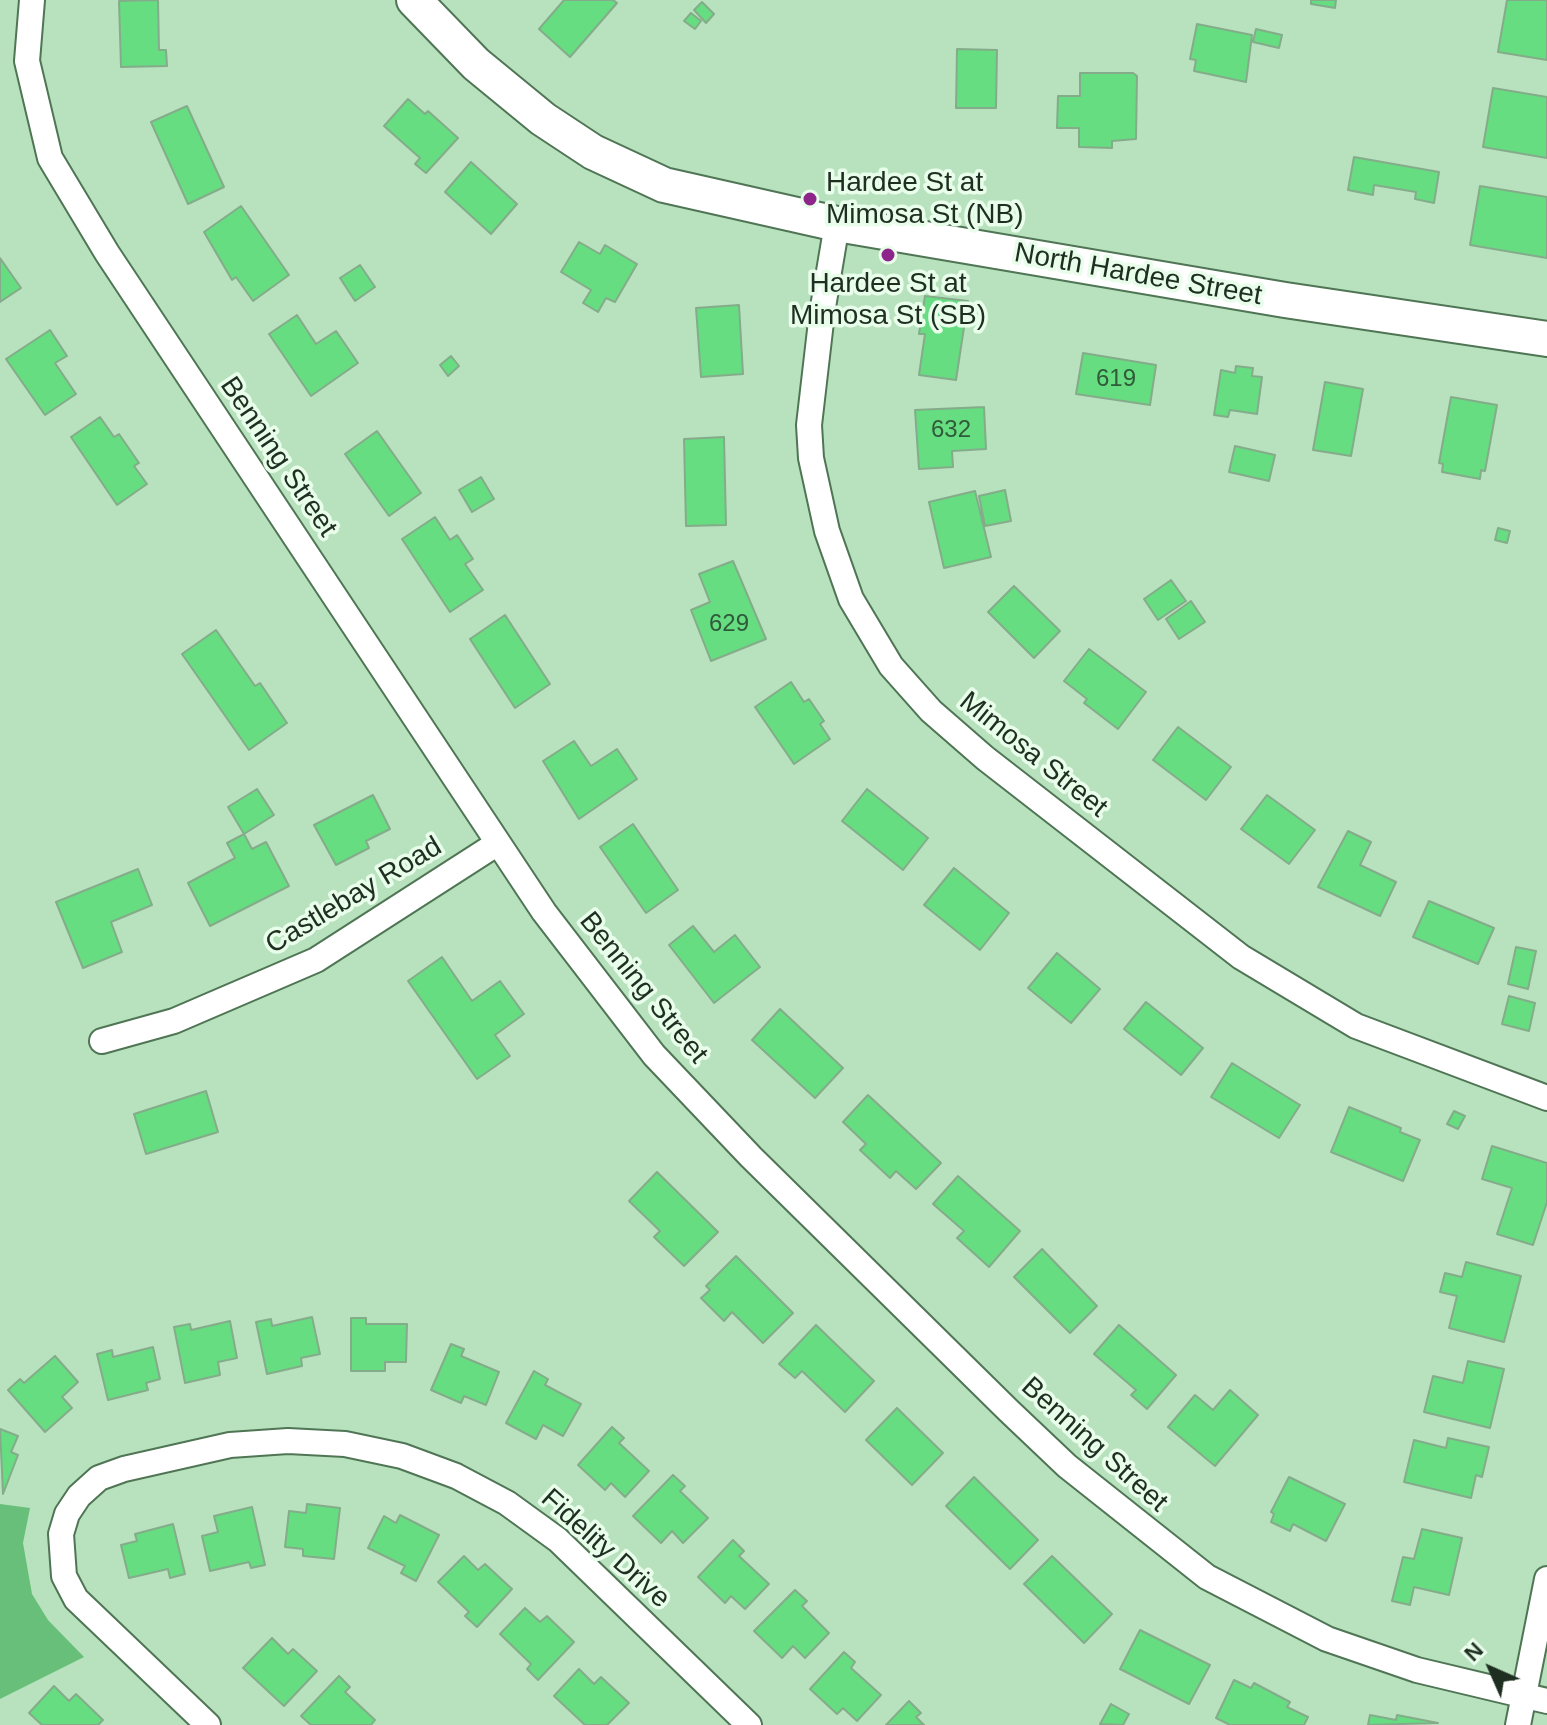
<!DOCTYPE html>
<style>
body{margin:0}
#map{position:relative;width:1547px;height:1725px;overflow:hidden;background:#b8e2be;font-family:Helvetica,sans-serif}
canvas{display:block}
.north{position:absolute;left:1451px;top:1629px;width:80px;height:80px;-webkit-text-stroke:6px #e8fdea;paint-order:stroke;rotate:315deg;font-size:22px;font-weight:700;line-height:32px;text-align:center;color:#1e2f21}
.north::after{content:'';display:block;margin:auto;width:28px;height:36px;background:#1e2f21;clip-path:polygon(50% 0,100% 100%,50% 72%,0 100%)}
</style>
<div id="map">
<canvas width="1547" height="1725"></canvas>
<div class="north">N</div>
</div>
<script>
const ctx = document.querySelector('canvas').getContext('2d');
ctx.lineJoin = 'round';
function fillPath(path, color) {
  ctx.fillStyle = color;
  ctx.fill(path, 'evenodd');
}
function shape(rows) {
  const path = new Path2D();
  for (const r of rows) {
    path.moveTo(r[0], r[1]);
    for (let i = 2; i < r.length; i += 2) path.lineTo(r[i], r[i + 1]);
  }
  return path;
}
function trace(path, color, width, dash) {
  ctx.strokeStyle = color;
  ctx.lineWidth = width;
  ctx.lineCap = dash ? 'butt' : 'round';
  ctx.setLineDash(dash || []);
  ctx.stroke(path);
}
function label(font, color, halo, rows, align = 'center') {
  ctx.font = font + ' Helvetica,sans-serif';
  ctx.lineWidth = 7;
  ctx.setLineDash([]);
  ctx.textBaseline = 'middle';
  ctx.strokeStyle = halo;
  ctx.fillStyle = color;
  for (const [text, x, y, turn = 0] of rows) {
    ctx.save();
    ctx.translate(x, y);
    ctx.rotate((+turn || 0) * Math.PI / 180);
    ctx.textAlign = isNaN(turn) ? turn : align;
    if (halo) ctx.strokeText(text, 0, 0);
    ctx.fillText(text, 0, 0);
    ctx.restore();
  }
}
const green = shape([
 [0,1504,30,1508,23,1543,32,1594,48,1620,84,1657,0,1699]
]);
const building = shape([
 [158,0,159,50,166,50,167,66,121,67,119,1,158,0],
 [564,0,613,0,617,3,570,57,539,29,564,0],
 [1311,0,1336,0,1335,8,1311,4,1311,0],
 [1507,0,1547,0,1547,60,1498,52,1507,0],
 [702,2,714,14,706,23,694,10,702,2],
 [691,13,701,21,695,29,684,21,691,13],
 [1197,24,1252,35,1246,82,1194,71,1196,60,1190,59,1197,24],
 [1256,29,1282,35,1279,48,1253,42,1256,29],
 [957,49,997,50,996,108,956,108,957,49],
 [1080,73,1133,73,1137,76,1136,139,1112,141,1112,148,1079,147,1079,128,1057,128,1058,96,1080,96,1080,73],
 [1493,88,1547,97,1547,158,1483,147,1493,88],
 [408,99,425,114,428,111,458,138,426,173,415,164,420,158,384,126,408,99],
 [187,106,224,187,188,204,151,122,187,106],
 [1354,157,1439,172,1434,203,1415,199,1416,192,1374,185,1373,195,1348,190,1354,157],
 [471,162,517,204,491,234,445,192,471,162],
 [1480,186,1547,197,1547,258,1470,245,1480,186],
 [241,206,289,275,253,301,236,277,232,280,204,232,241,206],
 [579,242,600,254,605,245,637,264,615,302,606,298,598,312,583,303,591,290,561,272,579,242],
 [0,258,21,288,0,302,0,258],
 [360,265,375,287,355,301,340,278,360,265],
 [925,296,968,301,956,380,919,375,925,334,919,334,925,296],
 [739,305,743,374,701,377,696,308,739,305],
 [297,315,316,344,336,331,358,363,311,396,269,334,297,315],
 [50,330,67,356,55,363,76,394,45,415,6,359,50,330],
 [1083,353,1156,365,1150,405,1076,394,1083,353],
 [451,356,459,366,448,376,440,365,451,356],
 [1236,366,1253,368,1252,376,1262,377,1257,414,1230,410,1228,417,1214,415,1221,370,1235,373,1236,366],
 [1325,382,1363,389,1351,456,1313,450,1325,382],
 [1451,397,1497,405,1485,471,1481,470,1480,479,1442,472,1443,464,1439,463,1451,397],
 [984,407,986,449,952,451,953,467,919,469,915,410,984,407],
 [100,417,114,437,119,434,139,463,134,466,147,484,117,505,71,437,100,417],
 [377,431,421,493,389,516,345,454,377,431],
 [724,437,726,525,686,526,684,439,724,437],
 [1235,446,1275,455,1269,481,1229,472,1235,446],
 [481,477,494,499,472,512,459,490,481,477],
 [1005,490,1011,521,985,526,979,496,1005,490],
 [975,491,991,557,944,568,929,502,975,491],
 [435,517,450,540,457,535,473,559,465,564,483,590,450,612,402,539,435,517],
 [1498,528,1510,531,1507,543,1495,540,1498,528],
 [733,561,766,639,711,661,691,610,710,602,699,574,733,561],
 [1171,580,1186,601,1158,620,1144,599,1171,580],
 [1014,586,1060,631,1034,658,988,612,1014,586],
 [1191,601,1205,622,1179,639,1166,619,1191,601],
 [505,615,550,684,515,708,470,639,505,615],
 [216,630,255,686,260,683,287,723,249,750,182,654,216,630],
 [1089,649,1146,692,1118,729,1084,703,1087,699,1064,681,1089,649],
 [791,682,804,702,809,699,824,721,820,724,830,739,794,764,755,707,791,682],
 [1178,727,1231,767,1206,800,1153,760,1178,727],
 [574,741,591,766,617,749,637,779,579,819,543,761,574,741],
 [257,789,274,815,244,834,228,807,257,789],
 [867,789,928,838,903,870,842,821,867,789],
 [373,795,390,829,366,841,369,848,336,865,314,825,373,795],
 [1267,795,1315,830,1289,864,1241,829,1267,795],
 [633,824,678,890,646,913,600,847,633,824],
 [1348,831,1371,842,1360,865,1396,882,1380,916,1318,887,1348,831],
 [244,834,252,849,266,842,289,886,210,926,188,883,235,858,227,843,244,834],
 [954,868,1009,913,980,950,924,905,954,868],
 [138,869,152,905,111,922,122,952,83,968,56,902,138,869],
 [1429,901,1494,928,1478,964,1413,937,1429,901],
 [693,926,714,952,735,935,760,967,714,1003,669,945,693,926],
 [1516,947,1536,951,1528,989,1508,984,1516,947],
 [1057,953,1100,989,1071,1023,1028,988,1057,953],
 [442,957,472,1001,500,981,524,1014,495,1035,510,1056,477,1079,408,981,442,957],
 [1509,996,1535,1003,1529,1031,1502,1024,1509,996],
 [1146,1002,1203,1048,1181,1075,1124,1029,1146,1002],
 [780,1009,843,1068,815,1098,752,1040,780,1009],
 [1232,1063,1300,1105,1279,1138,1211,1097,1232,1063],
 [206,1091,218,1132,146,1154,134,1114,206,1091],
 [868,1095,941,1163,916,1189,896,1171,890,1178,860,1150,866,1144,843,1122,868,1095],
 [1349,1107,1401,1128,1400,1132,1420,1140,1403,1181,1331,1152,1349,1107],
 [1454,1111,1465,1116,1458,1129,1447,1124,1454,1111],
 [1492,1146,1547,1163,1547,1202,1533,1245,1497,1234,1512,1188,1482,1179,1492,1146],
 [657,1172,718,1232,684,1266,654,1237,660,1231,629,1201,657,1172],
 [958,1176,1020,1231,989,1267,957,1238,964,1231,933,1204,958,1176],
 [1042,1249,1097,1306,1070,1333,1014,1277,1042,1249],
 [736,1256,793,1313,763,1343,732,1312,724,1321,701,1298,710,1290,706,1286,736,1256],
 [1466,1262,1521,1276,1504,1342,1449,1328,1457,1296,1440,1292,1445,1273,1462,1277,1466,1262],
 [312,1317,320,1354,301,1358,302,1366,267,1374,256,1322,271,1319,272,1326,312,1317],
 [351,1318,366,1318,366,1324,407,1324,406,1362,385,1362,385,1371,351,1371,351,1318],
 [230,1321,237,1358,218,1362,220,1375,185,1383,174,1327,190,1324,191,1330,230,1321],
 [816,1325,874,1381,845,1412,802,1371,795,1378,779,1364,816,1325],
 [1119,1325,1176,1375,1147,1409,1131,1395,1136,1390,1094,1354,1119,1325],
 [451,1344,464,1349,461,1356,499,1372,486,1405,464,1396,461,1403,431,1390,451,1344],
 [153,1347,160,1379,146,1383,148,1390,108,1400,97,1354,112,1350,113,1357,153,1347],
 [55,1356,78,1382,62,1397,72,1408,45,1432,8,1390,20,1379,24,1383,55,1356],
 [1468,1361,1504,1369,1490,1428,1424,1412,1433,1376,1463,1383,1468,1361],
 [534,1371,548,1379,545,1385,581,1404,563,1436,543,1425,536,1439,506,1423,534,1371],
 [1230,1390,1258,1415,1215,1466,1168,1427,1195,1395,1213,1410,1230,1390],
 [897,1408,943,1453,912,1485,866,1440,897,1408],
 [612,1427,624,1438,619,1443,649,1471,625,1497,611,1483,605,1490,578,1465,612,1427],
 [0,1429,18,1436,11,1452,18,1455,3,1494,0,1429],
 [1448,1438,1489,1447,1482,1477,1476,1475,1471,1498,1404,1482,1414,1440,1446,1448,1448,1438],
 [673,1475,685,1486,680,1491,708,1518,683,1543,672,1531,661,1543,633,1516,673,1475],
 [974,1477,1038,1540,1010,1569,946,1506,974,1477],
 [1289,1477,1345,1504,1326,1541,1293,1524,1290,1531,1271,1522,1274,1514,1271,1512,1289,1477],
 [307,1504,340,1508,334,1559,303,1556,303,1549,285,1547,289,1511,306,1513,307,1504],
 [252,1507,265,1565,251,1568,249,1562,210,1571,202,1536,218,1532,214,1516,252,1507],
 [400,1515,439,1535,416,1581,401,1573,405,1566,368,1548,384,1516,396,1523,400,1515],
 [173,1524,185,1574,170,1578,168,1569,129,1578,121,1545,137,1541,135,1534,173,1524],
 [1422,1529,1462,1538,1449,1595,1414,1587,1410,1605,1392,1601,1403,1557,1414,1559,1422,1529],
 [733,1540,744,1551,739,1556,769,1584,745,1609,731,1596,725,1603,698,1577,733,1540],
 [464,1556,478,1570,485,1564,512,1589,477,1627,465,1616,469,1612,438,1582,464,1556],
 [1052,1556,1112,1614,1084,1643,1024,1584,1052,1556],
 [795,1590,807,1601,802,1606,829,1633,805,1658,793,1646,782,1658,754,1631,795,1590],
 [525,1608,540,1622,547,1616,574,1642,538,1680,527,1669,531,1664,500,1634,525,1608],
 [1140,1630,1210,1665,1189,1704,1120,1669,1140,1630],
 [272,1638,288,1654,293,1649,317,1671,284,1706,243,1668,272,1638],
 [844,1652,855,1662,851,1668,881,1695,857,1721,843,1708,837,1714,810,1689,844,1652],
 [579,1669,594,1684,601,1677,629,1703,607,1725,585,1725,554,1696,579,1669],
 [339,1676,350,1687,345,1692,375,1720,371,1725,311,1725,301,1716,339,1676],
 [1234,1680,1251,1688,1254,1683,1290,1702,1287,1707,1308,1717,1304,1725,1230,1725,1216,1718,1234,1680],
 [54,1686,69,1701,76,1694,103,1720,98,1725,42,1725,29,1713,54,1686],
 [909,1701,921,1713,916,1717,924,1725,886,1725,909,1701],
 [1111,1704,1129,1714,1123,1725,1100,1724,1111,1704],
 [1370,1715,1396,1720,1397,1715,1438,1723,1368,1725,1370,1715]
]);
const street = shape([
 [32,0,27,61,50,158,107,253,544,912,654,1055,751,1157,1009,1411,1067,1466,1207,1577,1327,1639,1417,1670,1547,1701],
 [837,224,822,313,809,425,811,458,827,531,851,599,891,666,931,711,985,758,1241,957,1356,1026,1547,1098],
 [102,1041,174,1021,316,960,498,843],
 [208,1725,76,1599,64,1576,61,1534,67,1514,79,1496,99,1478,124,1469,230,1445,288,1441,345,1444,402,1456,456,1476,507,1503,558,1540,749,1725],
 [1518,1725,1547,1579]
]);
const secondary = shape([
 [414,0,476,64,543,119,593,152,664,185,837,224,1285,300,1547,339]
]);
const markers = [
 [810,199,8,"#8d258b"],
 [888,255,8,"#8d258b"]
];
const numberNames = [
 ["619",1116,379],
 ["632",951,430],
 ["629",729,624]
];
const poiNames = [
 ["Hardee St at",826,183],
 ["Mimosa St (NB)",826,215],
 ["Hardee St at",888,284,"center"],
 ["Mimosa St (SB)",888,316,"center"]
];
const streetNames = [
 ["North Hardee Street",1138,275,10],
 ["Benning Street",278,457,56],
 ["Mimosa Street",1033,755,39],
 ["Castlebay Road",354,896,-31],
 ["Benning Street",643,988,51],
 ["Benning Street",1094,1445,42],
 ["Fidelity Drive",605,1549,42]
];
fillPath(green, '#67bf79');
fillPath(building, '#65dd80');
trace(building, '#84ac8a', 2);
trace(street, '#4f7555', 28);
trace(secondary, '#4f7555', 38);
trace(street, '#fff', 24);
trace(secondary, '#fff', 34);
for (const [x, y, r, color] of markers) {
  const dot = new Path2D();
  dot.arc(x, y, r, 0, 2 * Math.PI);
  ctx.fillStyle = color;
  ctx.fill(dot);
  trace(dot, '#e8fdea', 3);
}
label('24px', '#305a39', null, numberNames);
label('28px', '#1e2f21', '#e8fdea', poiNames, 'left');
label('28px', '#1e2f21', '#e8fdea', streetNames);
</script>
